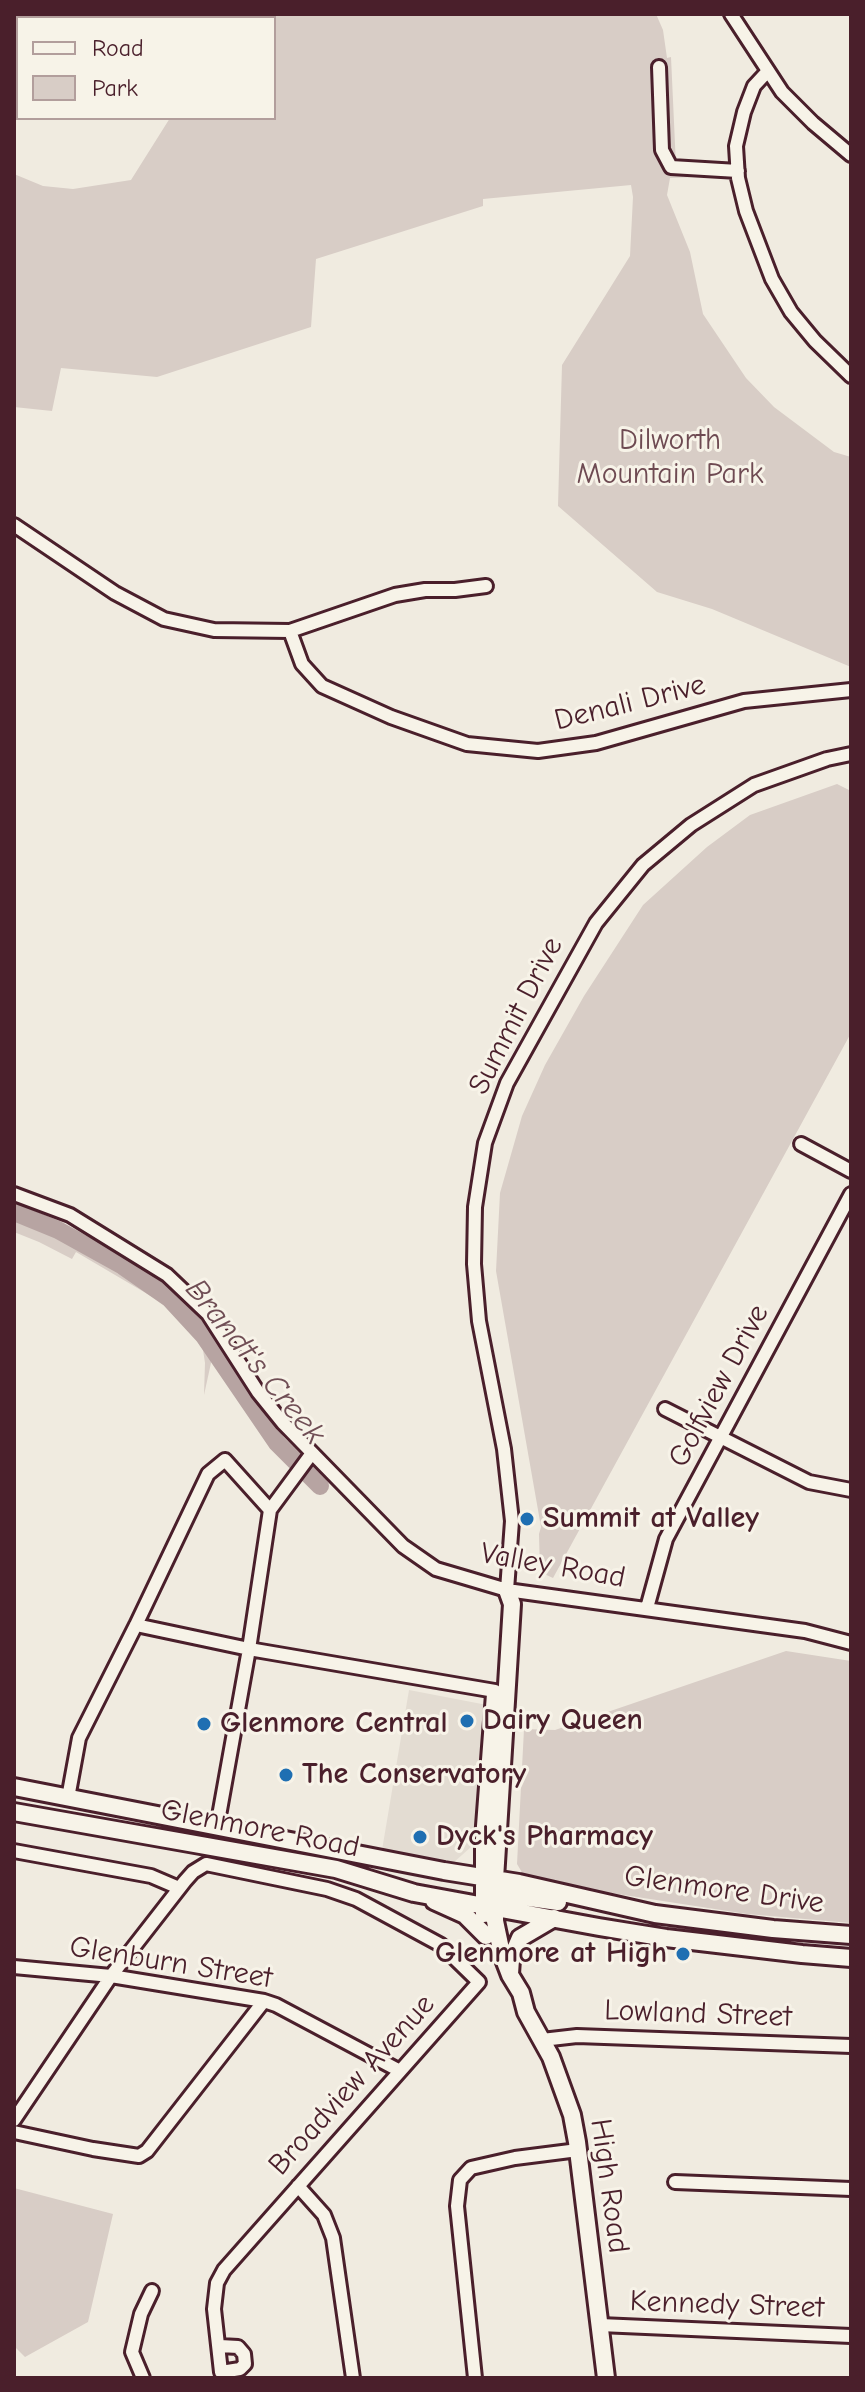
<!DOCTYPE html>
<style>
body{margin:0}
#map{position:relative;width:865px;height:2392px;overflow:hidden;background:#f0ebe0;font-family:"Comic Neue",sans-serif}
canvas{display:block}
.frame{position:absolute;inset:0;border:16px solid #4a1f2b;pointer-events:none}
.legend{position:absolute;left:16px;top:16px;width:260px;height:104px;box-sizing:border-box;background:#f7f3e8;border:2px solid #b29e9c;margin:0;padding:10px 14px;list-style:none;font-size:24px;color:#4a1f2b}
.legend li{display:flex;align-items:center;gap:16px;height:40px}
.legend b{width:40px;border:2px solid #b29e9c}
</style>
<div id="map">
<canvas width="865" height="2392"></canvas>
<div class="frame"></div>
<ul class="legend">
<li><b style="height:10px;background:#f7f3e8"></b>Road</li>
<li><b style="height:22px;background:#d8cdc6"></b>Park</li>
</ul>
</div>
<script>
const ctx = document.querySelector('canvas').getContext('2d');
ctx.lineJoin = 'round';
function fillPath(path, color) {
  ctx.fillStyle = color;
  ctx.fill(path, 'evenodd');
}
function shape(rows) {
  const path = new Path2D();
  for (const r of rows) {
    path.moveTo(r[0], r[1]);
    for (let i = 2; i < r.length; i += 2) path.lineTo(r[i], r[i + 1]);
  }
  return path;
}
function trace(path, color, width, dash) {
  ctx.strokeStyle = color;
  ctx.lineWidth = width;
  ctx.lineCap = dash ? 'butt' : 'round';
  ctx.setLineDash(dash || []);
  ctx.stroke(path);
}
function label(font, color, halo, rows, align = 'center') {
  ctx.font = font + ' "Comic Neue",sans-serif';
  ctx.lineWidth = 6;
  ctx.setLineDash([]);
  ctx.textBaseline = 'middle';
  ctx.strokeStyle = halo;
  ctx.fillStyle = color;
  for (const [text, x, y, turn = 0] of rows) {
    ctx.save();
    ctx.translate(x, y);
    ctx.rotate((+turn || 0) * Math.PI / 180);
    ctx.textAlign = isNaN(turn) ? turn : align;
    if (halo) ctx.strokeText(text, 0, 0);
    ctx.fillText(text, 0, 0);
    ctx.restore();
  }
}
const built = shape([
 [409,1690,487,1705,479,1837,471,1847,444,1871,382,1850]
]);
const green = shape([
 [183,14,656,14,663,30,667,58,671,57,676,166,690,174,686,175,693,177,670,178,667,195,690,252,703,314,746,378,774,407,834,452,851,457,851,667,712,609,657,592,558,506,562,365,630,256,633,197,631,185,483,199,483,206,316,259,311,327,157,377,61,368,52,411,14,407,14,174,43,186,73,189,131,180,170,118,274,118,274,18,185,18],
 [837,784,851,791,851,1033,553,1578,540,1572,539,1534,541,1527,496,1271,500,1193,522,1116,545,1065,584,996,643,905,707,847,750,815],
 [14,1206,43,1215,78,1233,162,1286,192,1311,216,1340,204,1395,205,1363,203,1350,192,1331,178,1315,161,1302,76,1252,72,1259,39,1242,14,1232],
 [786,1651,851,1661,851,1923,747,1914,598,1891,523,1874,517,1864,524,1729,555,1730],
 [14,2188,113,2214,88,2322,25,2357,14,2346]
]);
const river = shape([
 [14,1212,58,1230,123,1266,169,1298,204,1336,277,1443,320,1486]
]);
const minor = shape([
 [107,14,107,18],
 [731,14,782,92,813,123,851,155],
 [659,67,662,150,671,167,738,171],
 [767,72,754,86,744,112,736,146,738,178,746,211,772,279,791,312,815,341,851,376],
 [14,94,18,93],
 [14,525,115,593,164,619,214,630,290,631,302,664,322,686,391,717,467,744,538,751,596,743,744,701,851,690],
 [290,631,395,595,425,590,455,590,486,586],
 [801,1144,851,1171],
 [14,1194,70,1215,167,1275,208,1314,258,1392,283,1423,403,1546,436,1569,507,1590,805,1631,851,1643],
 [665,1409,809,1482,851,1490],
 [507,1590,512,1521,504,1449,479,1321,474,1264,475,1207,485,1143,507,1083,596,923,643,865,691,825,754,785,827,759,851,754],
 [647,1608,666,1539,851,1194],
 [136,1625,249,1649,270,1510,312,1453],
 [68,1798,79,1738,136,1625,208,1474,225,1460,270,1510],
 [217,1827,249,1649,495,1691],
 [14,1851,151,1876,179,1888],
 [14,1967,111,1976,264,2001,276,2005,400,2071],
 [542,2040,577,2036,851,2046],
 [14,2120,111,1976,185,1881,193,1872,206,1864,327,1889,356,1899,441,1945,479,1982,224,2270,217,2283,214,2309,221,2372,240,2369,245,2364,244,2354,238,2347,220,2346],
 [14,2132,93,2149,139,2156,147,2151,264,2001],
 [675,2182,851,2189],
 [298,2186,324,2215,333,2238,353,2378],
 [600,2325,851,2336],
 [143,2378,132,2352,141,2314,152,2291],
 [475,2378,457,2206,460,2180,471,2168,515,2158,578,2150]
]);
const major = shape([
 [507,1590,512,1604,495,1879,495,1921,502,1954,510,1975,521,1993,526,2012,551,2057,572,2115,577,2142,606,2378],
 [14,1787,444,1871,519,1883,655,1914,773,1929,851,1935],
 [14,1812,336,1869,414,1893,599,1927,666,1938,802,1954,851,1958],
 [488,1900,502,1894,558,1902],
 [434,1901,465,1915,486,1936],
 [484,1914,484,1839,495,1694],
 [510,1974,511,1959,520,1938,554,1918]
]);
const markers = [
 [527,1519,8,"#1f6fb2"],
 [467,1721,8,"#1f6fb2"],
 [204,1724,8,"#1f6fb2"],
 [286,1775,8,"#1f6fb2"],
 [420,1837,8,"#1f6fb2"],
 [683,1954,8,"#1f6fb2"]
];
const parkNames = [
 ["Dilworth",670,441],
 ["Mountain Park",670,475]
];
const streetNames = [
 ["Denali Drive",630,703,-14],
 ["Summit Drive",516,1016,-63],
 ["Golfview Drive",719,1386,-62],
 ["Valley Road",553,1566,10],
 ["Glenmore Road",260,1829,11],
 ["Glenmore Drive",724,1890,8],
 ["Glenburn Street",171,1963,9],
 ["Lowland Street",698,2014,2],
 ["Broadview Avenue",352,2085,-48],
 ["High Road",609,2186,82],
 ["Kennedy Street",727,2305,2]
];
const poiNames = [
 ["Summit at Valley",543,1519],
 ["Dairy Queen",483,1721],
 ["Glenmore Central",220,1724],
 ["The Conservatory",302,1775],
 ["Dyck's Pharmacy",436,1837],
 ["Glenmore at High",667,1954,"right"]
];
const waterNames = [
 ["Brandt's Creek",255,1362,51]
];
fillPath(built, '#e3dcd2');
fillPath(green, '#d8cdc6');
trace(river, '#b7a4a2', 18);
trace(minor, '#4a1f2b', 18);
trace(major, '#4a1f2b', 22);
trace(minor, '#f7f3e8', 12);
trace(major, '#f7f3e8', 16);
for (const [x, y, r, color] of markers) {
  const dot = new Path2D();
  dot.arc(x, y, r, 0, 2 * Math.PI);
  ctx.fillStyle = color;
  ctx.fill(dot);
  trace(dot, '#f7f3e8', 3);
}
label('30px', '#6e4a52', '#f7f3e8', parkNames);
label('30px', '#4a1f2b', '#f7f3e8', streetNames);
label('bold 30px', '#4a1f2b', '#f7f3e8', poiNames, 'left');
label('italic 32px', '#704e55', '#f7f3e8', waterNames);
</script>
